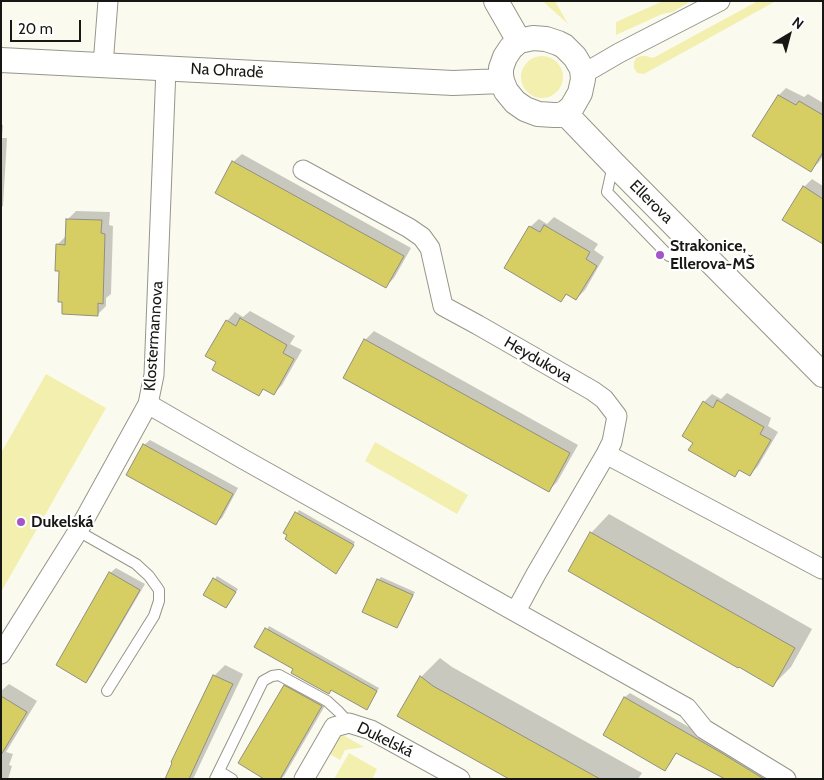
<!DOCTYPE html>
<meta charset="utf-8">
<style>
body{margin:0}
#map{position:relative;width:824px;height:780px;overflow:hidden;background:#fbfaee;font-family:Cabin,sans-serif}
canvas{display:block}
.frame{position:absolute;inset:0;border:2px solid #171713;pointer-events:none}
.north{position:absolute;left:764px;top:10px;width:50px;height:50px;-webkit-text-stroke:4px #fff;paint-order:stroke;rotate:37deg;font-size:14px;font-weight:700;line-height:20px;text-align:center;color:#171713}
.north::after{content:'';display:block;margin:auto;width:18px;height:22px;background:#171713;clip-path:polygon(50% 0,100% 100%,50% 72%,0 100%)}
.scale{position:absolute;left:10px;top:20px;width:71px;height:22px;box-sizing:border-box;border:2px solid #171713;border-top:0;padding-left:6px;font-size:15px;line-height:18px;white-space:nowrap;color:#171713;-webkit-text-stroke:4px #fff;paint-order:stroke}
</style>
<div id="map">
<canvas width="824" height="780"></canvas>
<div class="frame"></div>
<div class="north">N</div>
<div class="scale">20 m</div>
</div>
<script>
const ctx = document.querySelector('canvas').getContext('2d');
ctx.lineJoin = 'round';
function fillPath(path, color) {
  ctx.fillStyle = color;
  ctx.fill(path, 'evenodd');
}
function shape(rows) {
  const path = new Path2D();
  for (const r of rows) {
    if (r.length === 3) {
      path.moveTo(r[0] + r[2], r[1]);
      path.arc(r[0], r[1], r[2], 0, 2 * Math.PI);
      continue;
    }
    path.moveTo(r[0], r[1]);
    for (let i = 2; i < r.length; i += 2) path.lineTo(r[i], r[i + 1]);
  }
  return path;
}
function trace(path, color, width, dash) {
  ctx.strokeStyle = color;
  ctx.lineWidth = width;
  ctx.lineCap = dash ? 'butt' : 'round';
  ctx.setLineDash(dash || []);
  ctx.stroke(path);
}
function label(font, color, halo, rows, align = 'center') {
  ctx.font = font + ' Cabin,sans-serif';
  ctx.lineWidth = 4.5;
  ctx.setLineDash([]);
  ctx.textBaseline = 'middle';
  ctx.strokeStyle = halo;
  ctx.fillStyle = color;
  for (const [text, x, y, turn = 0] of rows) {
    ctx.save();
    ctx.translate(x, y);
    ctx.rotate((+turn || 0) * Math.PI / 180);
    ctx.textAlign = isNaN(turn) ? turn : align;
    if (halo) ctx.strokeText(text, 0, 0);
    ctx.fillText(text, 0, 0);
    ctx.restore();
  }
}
const green = shape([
 [543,1,555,1,568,24,548,6],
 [663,1,691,1,673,12,662,14,616,35,616,22],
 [758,1,776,1,644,74,637,73,634,68,634,62,636,58,641,56,646,56,653,58],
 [542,77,21],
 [46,374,106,408,1,592,1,453],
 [375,442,468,495,457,514,365,461],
 [336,731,364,747,345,750,340,760,325,751],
 [349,753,377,769,372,779,334,779]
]);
const shadow = shape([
 [786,88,804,97,808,94,823,103,823,156,819,162,811,170,754,136,779,95],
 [1,125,3,125,2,138,7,138,3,206,1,208],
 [242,154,411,248,394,278,386,286,233,162],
 [812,179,823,186,823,243,804,187],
 [76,211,110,212,109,225,113,226,111,294,106,298,106,306,97,315,60,270,57,245,66,236,67,220],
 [554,217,598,244,594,250,604,257,585,290,576,299,567,294,561,300,530,227,539,219,547,224],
 [250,311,295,336,290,344,302,350,282,385,274,393,265,388,258,395,218,362,227,321,235,312,243,317],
 [374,331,578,445,557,482,548,491,344,378,365,340],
 [727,393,771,418,768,426,778,432,758,466,750,475,741,469,735,475,695,442,704,402,712,394,721,399],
 [150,440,238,488,222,518,216,523,144,445],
 [299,510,355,542,338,570,285,532],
 [609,514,812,629,791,667,773,685,591,533],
 [116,568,145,584,91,676,86,682,110,573],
 [217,576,238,589,226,607,205,595],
 [381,577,415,592,399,624,378,580],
 [269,626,379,688,369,706,367,708,332,689,329,693,295,668,256,647],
 [440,658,452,667,642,773,638,779,512,779,399,716,421,677],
 [225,665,243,674,193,779,166,779,214,676],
 [293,678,330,697,284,776,281,779,266,779,285,686],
 [9,684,37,701,6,752,13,754,9,765,12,766,8,779,1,779,1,691],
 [630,693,725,748,776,779,725,779,677,752,670,764,665,769,605,734,625,697]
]);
const building = shape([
 [778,95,796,105,799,101,823,115,823,152,811,172,752,136,778,95],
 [232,161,404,256,386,288,215,193,232,161],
 [803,186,823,199,823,244,782,220,803,186],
 [66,219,102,220,101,233,105,234,103,304,98,303,98,316,62,314,62,302,58,302,59,271,55,271,56,244,65,245,66,219],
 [544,225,590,252,586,259,597,266,576,300,566,294,561,302,504,268,529,226,540,232,544,225],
 [240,318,287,345,283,353,294,359,274,395,263,389,259,396,212,370,216,362,205,356,226,320,236,326,240,318],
 [364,339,570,453,549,492,343,378,364,339],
 [717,400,764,427,760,434,771,440,750,476,739,470,735,477,688,450,693,443,682,436,703,401,713,408,717,400],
 [143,444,233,494,216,525,126,475,143,444],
 [295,512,354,545,336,574,285,539,287,535,283,533,295,512],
 [590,532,795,648,773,687,739,667,738,668,701,647,568,571,590,532],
 [109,572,140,590,86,683,56,665,109,572],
 [213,578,236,592,226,608,203,595,213,578],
 [377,579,413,595,397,628,362,612,377,579],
 [265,628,377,691,367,710,331,690,329,694,291,673,293,669,254,647,265,628],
 [213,675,233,684,228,694,189,779,165,779,172,763,171,762,213,675],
 [420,676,433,686,600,779,509,779,397,716,420,676],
 [284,685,322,706,280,779,264,779,238,763,284,685],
 [1,696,27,712,1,755,1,696],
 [624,697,720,752,764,779,725,779,676,753,665,771,603,735,624,697]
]);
const service = shape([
 [613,165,607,192,669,256,702,259],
 [78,531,136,564,149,576,159,590,159,601,154,616,107,691],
 [219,771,232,779],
 [215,779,263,681,272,676,279,675,327,701,339,712,349,723]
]);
const minor = shape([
 [103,65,108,1],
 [583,74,619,53,720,1],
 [303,170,409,228,422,237,430,248,443,306,478,325,593,391,604,399,617,416,612,442,606,454,536,574,516,611],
 [148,404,243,459,687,708,704,729,786,779],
 [606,454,822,569],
 [1,654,78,531,148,404,154,375,166,68],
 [304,779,334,727,349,723,371,730,460,779]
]);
const tertiary = shape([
 [496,1,519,41],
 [533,38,546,39,558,43,564,46,575,57,582,69,583,79,580,93,572,107,565,113,559,115,554,115,538,114,525,109,515,102,506,91,502,81,501,75,501,68,505,57,511,48,519,41,533,38],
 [1,60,453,83,502,81],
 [565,113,614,164,823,375]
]);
const markers = [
 [660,255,5,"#a455c6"],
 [21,522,5,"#a455c6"]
];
const streetNames = [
 ["Na Ohradě",227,71,3],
 ["Ellerova",651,202,45],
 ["Klostermannova",154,336,-86],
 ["Heydukova",538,360,30],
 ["Dukelská",385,740,26]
];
const poiNames = [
 ["Strakonice,",670,246],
 ["Ellerova-MŠ",670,264],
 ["Dukelská",31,522]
];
fillPath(green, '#f3efaf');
fillPath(shadow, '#0003');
fillPath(building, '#d7ce63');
trace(building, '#908f83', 1);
trace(service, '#97968a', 12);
trace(minor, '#97968a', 21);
trace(tertiary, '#97968a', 26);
trace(service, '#fff', 10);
trace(minor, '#fff', 19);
trace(tertiary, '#fff', 24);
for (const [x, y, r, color] of markers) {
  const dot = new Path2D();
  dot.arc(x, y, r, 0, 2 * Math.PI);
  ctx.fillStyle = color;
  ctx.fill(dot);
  trace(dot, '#fff', 2);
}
label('16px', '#171713', '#fff', streetNames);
label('bold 16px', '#171713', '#fff', poiNames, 'left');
</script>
